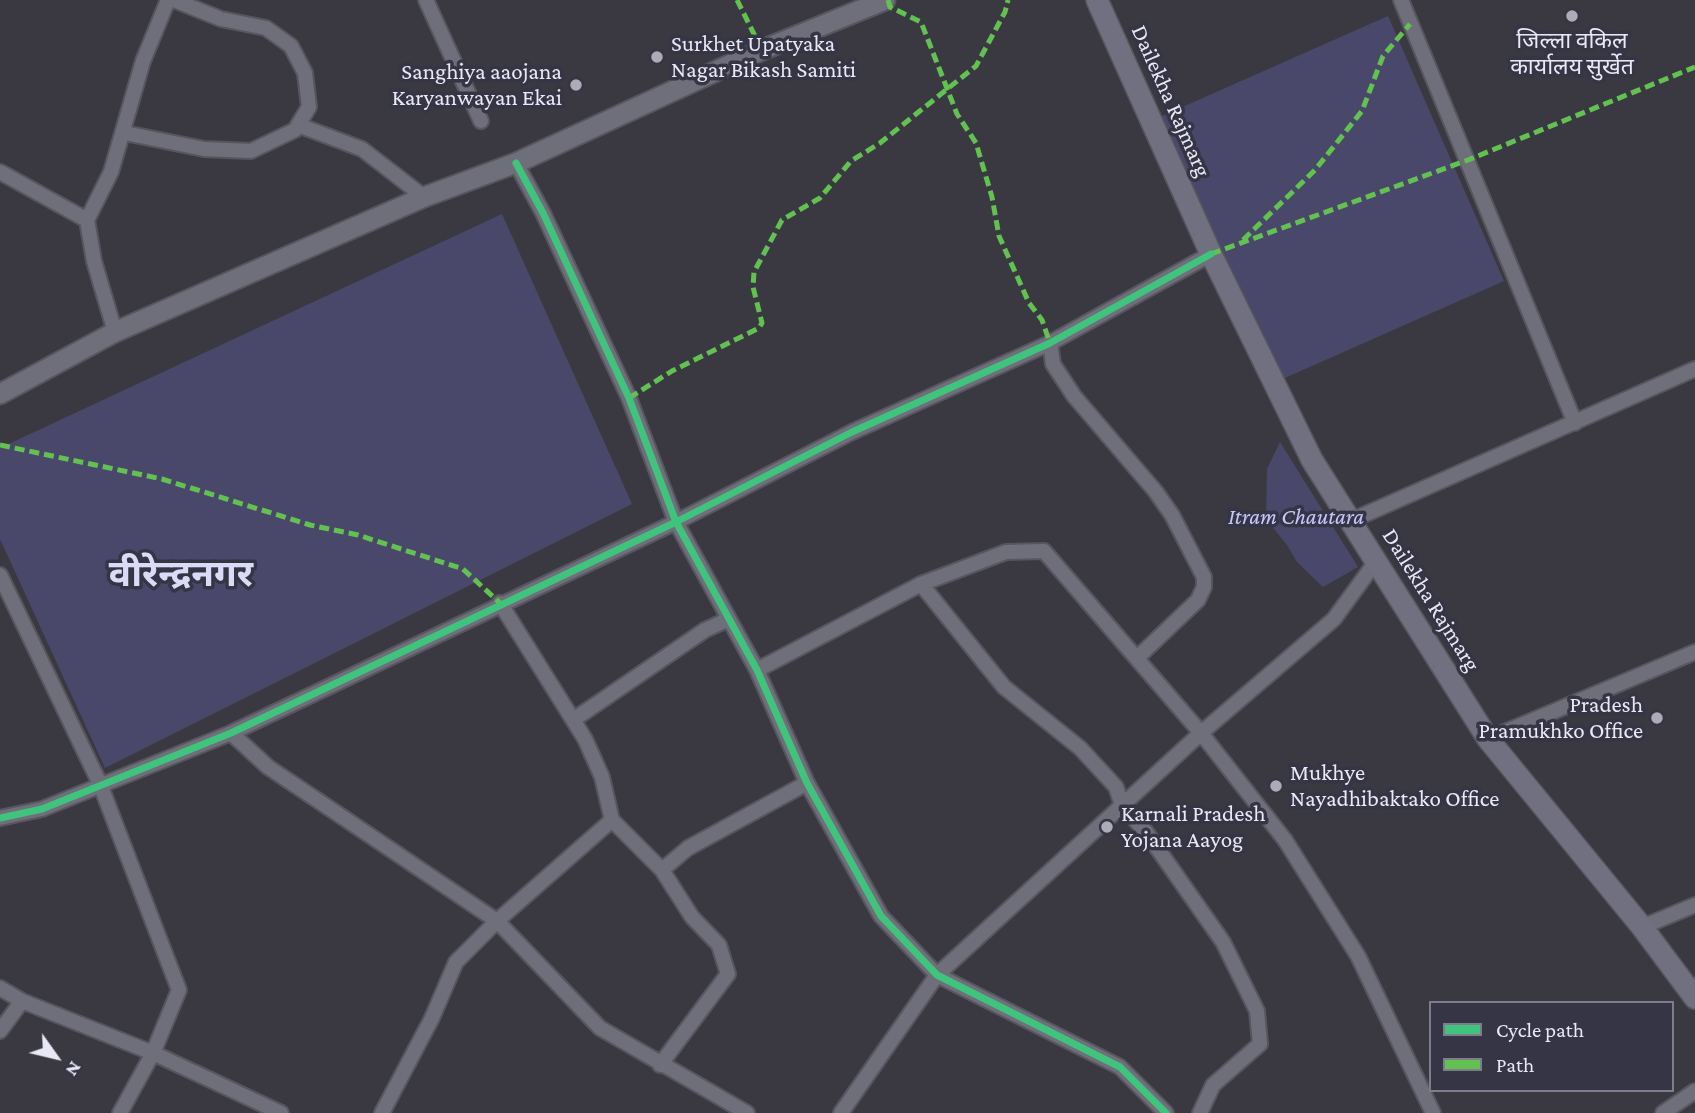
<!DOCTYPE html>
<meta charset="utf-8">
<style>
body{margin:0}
#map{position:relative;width:1695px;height:1113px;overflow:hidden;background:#3a3942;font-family:"Crimson Pro",serif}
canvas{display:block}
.legend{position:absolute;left:1429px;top:1001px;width:245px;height:91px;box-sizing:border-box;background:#363546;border:2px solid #7e7d8c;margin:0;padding:9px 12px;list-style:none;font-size:21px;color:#e9e9f5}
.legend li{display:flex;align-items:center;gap:14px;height:35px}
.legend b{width:35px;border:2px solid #7e7d8c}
.north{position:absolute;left:21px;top:1022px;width:70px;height:70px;-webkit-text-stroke:5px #363546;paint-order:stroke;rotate:124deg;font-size:19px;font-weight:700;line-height:28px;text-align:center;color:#e9e9f5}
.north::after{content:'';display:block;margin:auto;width:24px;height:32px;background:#e9e9f5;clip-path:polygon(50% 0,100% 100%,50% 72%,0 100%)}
</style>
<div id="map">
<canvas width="1695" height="1113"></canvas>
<ul class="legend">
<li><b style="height:9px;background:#40c37c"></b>Cycle path</li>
<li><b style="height:9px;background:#63c152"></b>Path</li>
</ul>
<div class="north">N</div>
</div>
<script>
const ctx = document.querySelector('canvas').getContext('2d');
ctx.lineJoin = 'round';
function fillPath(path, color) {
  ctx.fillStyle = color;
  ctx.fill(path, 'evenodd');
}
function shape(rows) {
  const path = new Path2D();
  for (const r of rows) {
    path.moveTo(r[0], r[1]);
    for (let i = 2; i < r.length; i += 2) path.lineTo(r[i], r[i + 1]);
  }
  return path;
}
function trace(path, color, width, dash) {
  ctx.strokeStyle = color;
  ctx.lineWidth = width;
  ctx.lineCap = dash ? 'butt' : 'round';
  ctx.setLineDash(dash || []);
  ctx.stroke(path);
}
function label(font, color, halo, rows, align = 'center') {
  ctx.font = font + ' "Crimson Pro","Noto Sans Devanagari",serif';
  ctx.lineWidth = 7;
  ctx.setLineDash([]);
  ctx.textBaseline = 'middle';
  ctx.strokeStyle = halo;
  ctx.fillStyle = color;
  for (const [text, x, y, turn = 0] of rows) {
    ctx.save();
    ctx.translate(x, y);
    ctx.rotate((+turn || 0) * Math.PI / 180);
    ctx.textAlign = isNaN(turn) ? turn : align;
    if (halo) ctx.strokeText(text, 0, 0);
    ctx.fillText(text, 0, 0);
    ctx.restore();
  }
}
const green = shape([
 [1388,16,1504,281,1269,385,1153,120],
 [502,214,632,504,105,768,0,539,0,448],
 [1280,442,1358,567,1323,587,1297,562,1287,545,1266,519,1267,469]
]);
const minor = shape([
 [174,0,221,19,266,28,291,46,305,73,309,107,298,125,362,149,424,197],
 [426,0,481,121],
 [1401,0,1575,423],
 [125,133,204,149,251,151,295,130,298,125],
 [516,163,543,213,629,398,676,522,757,670,807,783,881,916,937,975,1120,1067,1166,1113],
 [0,172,87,220],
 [115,332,94,261,87,220,111,172,143,61,168,0],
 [1050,343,1053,364,1074,396,1156,492,1172,515,1204,577,1204,587,1198,600,1137,658],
 [1350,521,1695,369],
 [0,575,100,784,179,990,153,1053,120,1113],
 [921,584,1004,687,1080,748,1116,787,1122,805,1146,832,1223,942,1257,1011,1260,1044,1213,1085,1200,1113],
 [500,603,585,739,602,777,612,820,662,870,692,917,719,945,728,974,660,1065],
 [757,670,921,584,1006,552,1044,551,1201,733,1285,840,1358,956,1433,1113],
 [573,720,705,630,729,619],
 [231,733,268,767,497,921,600,1028,747,1113],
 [1488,739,1695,652],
 [0,818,42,809,231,733,676,522,852,432,1050,343,1211,254],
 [662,870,688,848,807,783],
 [1642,927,1695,905],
 [0,988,22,1001,153,1053,281,1113],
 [0,1031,22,1001],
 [382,1113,432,1018,456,962,497,921,612,820],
 [841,1113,937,975,1201,733,1334,619,1377,560],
 [1663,1113,1695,1091]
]);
const tertiary = shape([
 [0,394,115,332,424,197,516,163,762,50,885,0]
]);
const secondary = shape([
 [1097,0,1211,254,1312,460,1488,739,1642,927,1695,998]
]);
const quiet = shape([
 [737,0,762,50],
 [888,0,890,7,921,22,957,114,976,143,992,197,999,236,1029,303,1042,320,1050,343],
 [1243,240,1315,170,1362,111,1383,56,1410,24],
 [1211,254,1468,160,1695,67],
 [629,398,672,371,759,328,762,323,753,287,754,272,782,220,820,198,851,161,880,143,976,66,1005,12,1008,0],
 [0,445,162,479,310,525,358,535,463,569,500,603]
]);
const cycleway = shape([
 [516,163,543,213,629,398,676,522,757,670,807,783,881,916,937,975,1120,1067,1166,1113],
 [0,818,42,809,231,733,676,522,852,432,1050,343,1211,254]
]);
const markers = [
 [1572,16,7,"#acabb6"],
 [657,57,7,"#acabb6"],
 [576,85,7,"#acabb6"],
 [1657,718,7,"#acabb6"],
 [1276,786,7,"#acabb6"],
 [1107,827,7,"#acabb6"]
];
const poiNames = [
 ["जिल्ला वकिल",1572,41,"center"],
 ["कार्यालय सुर्खेत",1572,67,"center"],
 ["Surkhet Upatyaka",671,44],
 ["Nagar Bikash Samiti",671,70],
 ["Sanghiya aaojana",562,72,"right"],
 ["Karyanwayan Ekai",562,98,"right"],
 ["Pradesh",1643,705,"right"],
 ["Pramukhko Office",1643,731,"right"],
 ["Mukhye",1290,773],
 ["Nayadhibaktako Office",1290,799],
 ["Karnali Pradesh",1121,814],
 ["Yojana Aayog",1121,840]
];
const streetNames = [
 ["Dailekha Rajmarg",1171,101,66],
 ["Dailekha Rajmarg",1431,600,58]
];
const parkNames = [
 ["Itram Chautara",1296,517]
];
const townNames = [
 ["वीरेन्द्रनगर",181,575]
];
fillPath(green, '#4a486a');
trace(minor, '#57565e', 18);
trace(tertiary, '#57565e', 23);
trace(secondary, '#57565e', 24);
trace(minor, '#6f6f7c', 14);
trace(tertiary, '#6f6f7c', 19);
trace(secondary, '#717080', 21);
trace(quiet, '#63c152', 5, [10, 5]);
trace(cycleway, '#40c37c', 7);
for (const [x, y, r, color] of markers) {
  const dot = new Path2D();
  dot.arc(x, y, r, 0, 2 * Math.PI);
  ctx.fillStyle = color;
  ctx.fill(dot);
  trace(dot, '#363546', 2.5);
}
label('23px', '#e9e9f5', '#363546', poiNames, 'left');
label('23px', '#e9e9f5', '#363546', streetNames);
label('italic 23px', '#c8c7fd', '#363546', parkNames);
label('bold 37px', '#dbdbf8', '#363546', townNames);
</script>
